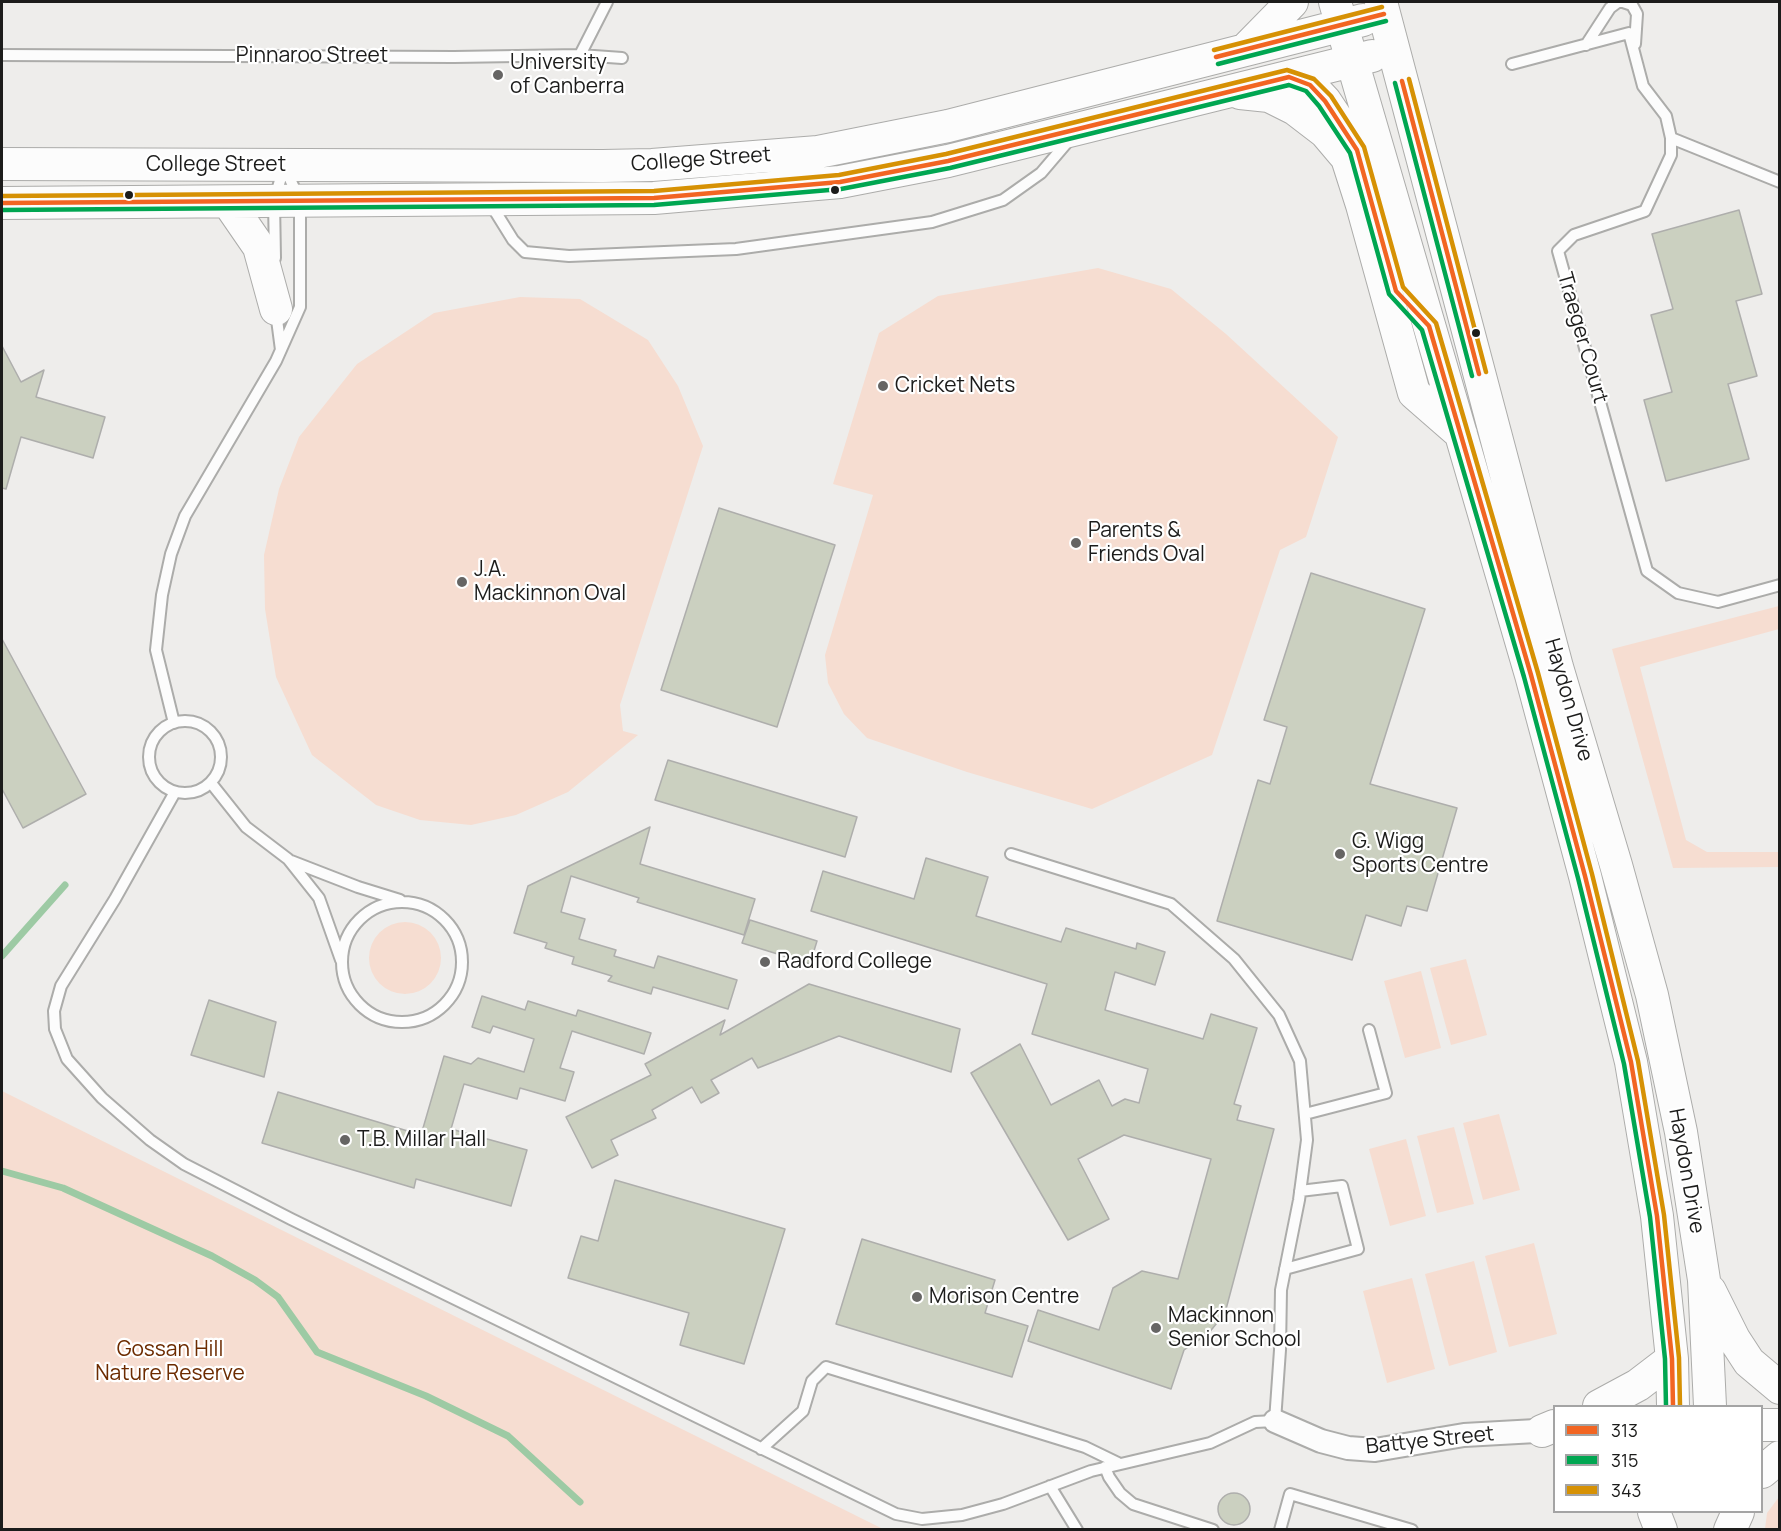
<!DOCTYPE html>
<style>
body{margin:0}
#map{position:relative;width:1781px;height:1531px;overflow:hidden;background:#eeedeb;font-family:Manrope,sans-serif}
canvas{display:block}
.frame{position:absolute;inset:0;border:3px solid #1c1c1b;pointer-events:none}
.legend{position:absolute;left:1553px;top:1405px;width:210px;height:108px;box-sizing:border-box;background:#fff;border:2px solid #a4a4a4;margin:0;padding:8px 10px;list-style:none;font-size:18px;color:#1c1c1b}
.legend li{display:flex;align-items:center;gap:12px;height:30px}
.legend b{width:30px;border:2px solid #a4a4a4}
</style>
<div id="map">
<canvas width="1781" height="1531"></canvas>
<div class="frame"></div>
<ul class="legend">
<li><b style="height:8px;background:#f26522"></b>313</li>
<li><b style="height:8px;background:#00a651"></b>315</li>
<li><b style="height:8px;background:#d69104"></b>343</li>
</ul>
</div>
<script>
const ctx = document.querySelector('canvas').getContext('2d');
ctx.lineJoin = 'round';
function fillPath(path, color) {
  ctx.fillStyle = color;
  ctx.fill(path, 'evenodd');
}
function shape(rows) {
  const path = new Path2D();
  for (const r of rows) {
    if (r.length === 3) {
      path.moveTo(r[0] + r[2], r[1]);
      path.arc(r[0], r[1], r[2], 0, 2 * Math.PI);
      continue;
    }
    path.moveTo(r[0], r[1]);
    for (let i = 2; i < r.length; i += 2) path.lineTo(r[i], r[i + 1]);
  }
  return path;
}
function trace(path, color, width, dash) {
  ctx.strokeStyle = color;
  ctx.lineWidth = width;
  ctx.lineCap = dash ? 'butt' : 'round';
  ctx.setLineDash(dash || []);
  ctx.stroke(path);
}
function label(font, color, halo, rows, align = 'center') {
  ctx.font = font + ' Manrope,sans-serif';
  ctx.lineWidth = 4.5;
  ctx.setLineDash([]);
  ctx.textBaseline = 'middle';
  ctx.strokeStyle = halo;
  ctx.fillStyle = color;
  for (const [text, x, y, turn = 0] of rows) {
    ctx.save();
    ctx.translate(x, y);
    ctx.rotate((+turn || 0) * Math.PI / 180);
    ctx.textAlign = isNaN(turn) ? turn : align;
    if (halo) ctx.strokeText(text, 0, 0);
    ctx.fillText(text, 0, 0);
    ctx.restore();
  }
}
const green = shape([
 [1098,268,1171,289,1226,334,1338,437,1306,537,1280,550,1212,755,1092,809,967,772,867,738,844,714,828,683,825,655,873,495,833,484,879,333,938,296],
 [520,297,580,299,648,340,678,386,703,446,620,705,623,731,638,735,568,792,516,815,471,825,420,820,376,805,312,755,276,677,265,609,264,555,279,489,299,437,357,364,434,313],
 [1779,606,1779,629,1640,667,1686,840,1707,852,1779,852,1779,867,1673,868,1612,649],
 [405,958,36],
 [1466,959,1487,1035,1451,1045,1430,968],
 [1421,971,1441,1048,1405,1058,1384,981],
 [2,1091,883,1529,2,1529],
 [1499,1114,1520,1190,1483,1200,1463,1123],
 [1454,1127,1474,1204,1437,1213,1417,1136],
 [1406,1139,1426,1216,1390,1226,1369,1149],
 [1534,1243,1557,1334,1509,1347,1485,1256],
 [1474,1261,1497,1352,1449,1366,1425,1274],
 [1412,1278,1435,1369,1387,1383,1363,1291],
 [1779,1497,1779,1529,1765,1529,1767,1513]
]);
const stream = shape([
 [2,956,65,885],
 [2,1171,63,1188,212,1256,255,1280,278,1297,317,1352,426,1396,508,1436,580,1502]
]);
const building = shape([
 [1739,210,1762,294,1736,301,1757,376,1728,384,1749,459,1666,481,1644,400,1672,392,1651,315,1673,309,1652,234,1739,210],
 [2,346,21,382,44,370,36,397,105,417,93,458,21,437,6,489,2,488,2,346],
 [719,508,835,545,777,727,661,690,719,508],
 [1311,573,1425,609,1370,784,1457,808,1427,911,1407,906,1401,926,1366,915,1352,960,1217,921,1258,780,1270,784,1287,727,1264,720,1311,573],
 [2,639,86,794,23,828,2,789,2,639],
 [668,760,857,817,845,857,655,800,668,760],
 [650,827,640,864,755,899,744,935,637,902,639,898,571,876,561,912,585,919,579,939,616,950,614,956,654,968,658,956,737,980,728,1009,653,987,651,994,608,981,612,976,572,964,574,957,545,948,547,943,514,933,528,886,650,827],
 [926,858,988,877,976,916,1061,942,1066,928,1136,949,1137,943,1165,952,1155,985,1115,972,1105,1010,1203,1039,1211,1014,1257,1028,1234,1104,1241,1106,1237,1120,1274,1129,1225,1313,1208,1334,1184,1350,1171,1389,1028,1341,1038,1310,1099,1330,1113,1288,1142,1271,1178,1279,1211,1159,1124,1135,1078,1159,1109,1219,1068,1240,971,1073,1020,1044,1051,1105,1099,1080,1112,1106,1125,1099,1139,1103,1148,1069,1032,1034,1047,984,811,911,823,871,914,899,926,858],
 [750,920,817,941,810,964,742,943,750,920],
 [809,984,960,1029,951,1072,839,1036,758,1068,752,1058,711,1080,719,1093,701,1103,692,1087,652,1110,656,1118,611,1140,618,1155,592,1168,566,1117,651,1075,645,1064,725,1020,720,1035,809,984],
 [482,996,525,1010,528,1001,576,1016,578,1010,651,1033,644,1054,572,1031,560,1068,574,1072,565,1101,520,1088,517,1099,464,1084,451,1129,527,1150,511,1206,416,1179,414,1188,262,1143,278,1092,421,1135,444,1056,471,1064,478,1058,524,1072,534,1039,493,1026,490,1033,472,1027,482,996],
 [209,1000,276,1022,264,1077,191,1055,209,1000],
 [615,1180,785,1229,744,1364,680,1345,689,1313,568,1278,581,1236,598,1241,615,1180],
 [862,1239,995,1280,985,1313,1028,1326,1012,1377,836,1324,862,1239],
 [1234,1509,16]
]);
const lane = shape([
 [1586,45,1610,8,1618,2,1623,2,1632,5,1637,14,1635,44],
 [2,55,454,57,580,55,622,58],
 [580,55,607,2],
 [1512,64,1629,33,1643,86,1666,116,1671,138,1671,155,1645,211,1574,235,1558,251,1647,571,1678,593,1718,602,1780,585],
 [1671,138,1780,182],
 [490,203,513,240,525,252,569,256,736,249,932,222,1003,200,1041,173,1070,139],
 [275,258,274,201,284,167],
 [276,312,281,350],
 [185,757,36],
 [174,723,156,650,162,595,171,554,185,516,276,361,300,307,300,201,285,168],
 [211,783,246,827,288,859,319,898,341,960],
 [175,792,115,899,61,986,54,1011,55,1029,67,1059,102,1098,150,1140,184,1164,291,1219,896,1514,922,1519,962,1515,1003,1504,1091,1471,1210,1443,1255,1422,1275,1421,1280,1350,1281,1290,1299,1200,1307,1140,1300,1061,1279,1015,1234,959,1171,904,1011,854],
 [291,861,358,887,400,900],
 [402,962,60],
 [1305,1114,1386,1093,1369,1030],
 [1285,1269,1358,1249,1342,1186,1300,1191],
 [761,1449,803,1411,812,1381,826,1367,1085,1447,1118,1463],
 [1105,1467,1109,1477,1120,1493,1133,1504,1213,1530],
 [1050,1486,1077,1530],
 [1280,1530,1290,1494,1412,1530]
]);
const street = shape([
 [1275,1421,1321,1441,1348,1448,1375,1450,1464,1435,1554,1430]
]);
const secondary = shape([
 [1335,2,1531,675,1585,876,1631,1062,1657,1216,1672,1359,1673,1406],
 [1381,2,1557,667,1616,865,1652,995,1681,1132,1704,1280,1710,1406],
 [1246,49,1292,2],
 [1289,77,1310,85,1325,101,1353,143],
 [1240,93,1269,96,1295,109,1325,132,1347,158,1362,205,1414,393,1461,434],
 [2,164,603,166,652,165,818,152,948,126,1363,20],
 [228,202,259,247,276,309],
 [2,203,654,198,840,182,948,161,1372,56],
 [1710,1291,1734,1339,1749,1362,1780,1388],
 [1599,1406,1638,1385,1672,1359],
 [1762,1425,1780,1425],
 [1542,1431,1554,1426],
 [1762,1472,1780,1457],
 [1654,1512,1661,1530],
 [1730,1530,1738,1512]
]);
const bus1 = shape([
 [1216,57,1384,14],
 [1402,81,1479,374],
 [2,203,654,198,840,182,948,161,1289,77,1310,85,1325,101,1357,150,1396,291,1429,326,1531,675,1585,876,1631,1062,1657,1216,1672,1359,1673,1406]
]);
const bus2 = shape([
 [1218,64,1386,21],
 [1395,83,1472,376],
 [2,210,654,205,841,189,950,168,1289,85,1306,91,1319,106,1350,153,1389,294,1422,330,1524,677,1578,878,1624,1064,1650,1217,1665,1359,1666,1406]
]);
const bus3 = shape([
 [1214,50,1382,7],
 [1409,79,1486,372],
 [2,196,654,191,839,175,946,154,1287,70,1314,79,1331,96,1364,147,1403,287,1436,323,1538,673,1592,874,1638,1061,1664,1215,1679,1358,1680,1406]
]);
const markers = [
 [498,75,6,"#666564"],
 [835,190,5,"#1c1c1b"],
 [129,195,5,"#1c1c1b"],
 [1476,333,5,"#1c1c1b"],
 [883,386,6,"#666564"],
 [1076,543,6,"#666564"],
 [462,582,6,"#666564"],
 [1340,854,6,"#666564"],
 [765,962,6,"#666564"],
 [345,1140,6,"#666564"],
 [917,1297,6,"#666564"],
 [1156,1328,6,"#666564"]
];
const streetNames = [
 ["Pinnaroo Street",312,56],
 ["College Street",701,160,-4],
 ["College Street",216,165],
 ["Traeger Court",1582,338,74],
 ["Haydon Drive",1568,700,74],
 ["Haydon Drive",1686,1171,80],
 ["Battye Street",1430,1441,-6]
];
const poiNames = [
 ["University",510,63],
 ["of Canberra",510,87],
 ["Cricket Nets",895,386],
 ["Parents &",1088,531],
 ["Friends Oval",1088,555],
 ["J.A.",474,570],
 ["Mackinnon Oval",474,594],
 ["G. Wigg",1352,842],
 ["Sports Centre",1352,866],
 ["Radford College",777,962],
 ["T.B. Millar Hall",357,1140],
 ["Morison Centre",929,1297],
 ["Mackinnon",1168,1316],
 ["Senior School",1168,1340]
];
const parkNames = [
 ["Gossan Hill",170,1350],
 ["Nature Reserve",170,1374]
];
fillPath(green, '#f6ddd1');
trace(stream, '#9dcaa4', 7);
fillPath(building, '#cbd0c0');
trace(building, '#aeaeac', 1.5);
trace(lane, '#acacaa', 14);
trace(street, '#acacaa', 26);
trace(secondary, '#acacaa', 34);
trace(lane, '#fcfcfc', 10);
trace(street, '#fcfcfc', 22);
trace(secondary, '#fcfcfc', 32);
trace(bus1, '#f26522', 4.5);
trace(bus2, '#00a651', 4.5);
trace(bus3, '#d69104', 4.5);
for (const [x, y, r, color] of markers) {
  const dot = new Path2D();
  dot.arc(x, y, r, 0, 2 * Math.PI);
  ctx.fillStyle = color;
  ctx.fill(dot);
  trace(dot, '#fff', 2);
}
label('21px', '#1c1c1b', '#fff', streetNames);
label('21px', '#1c1c1b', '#fff', poiNames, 'left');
label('21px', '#6c2b00', '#fff', parkNames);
</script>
